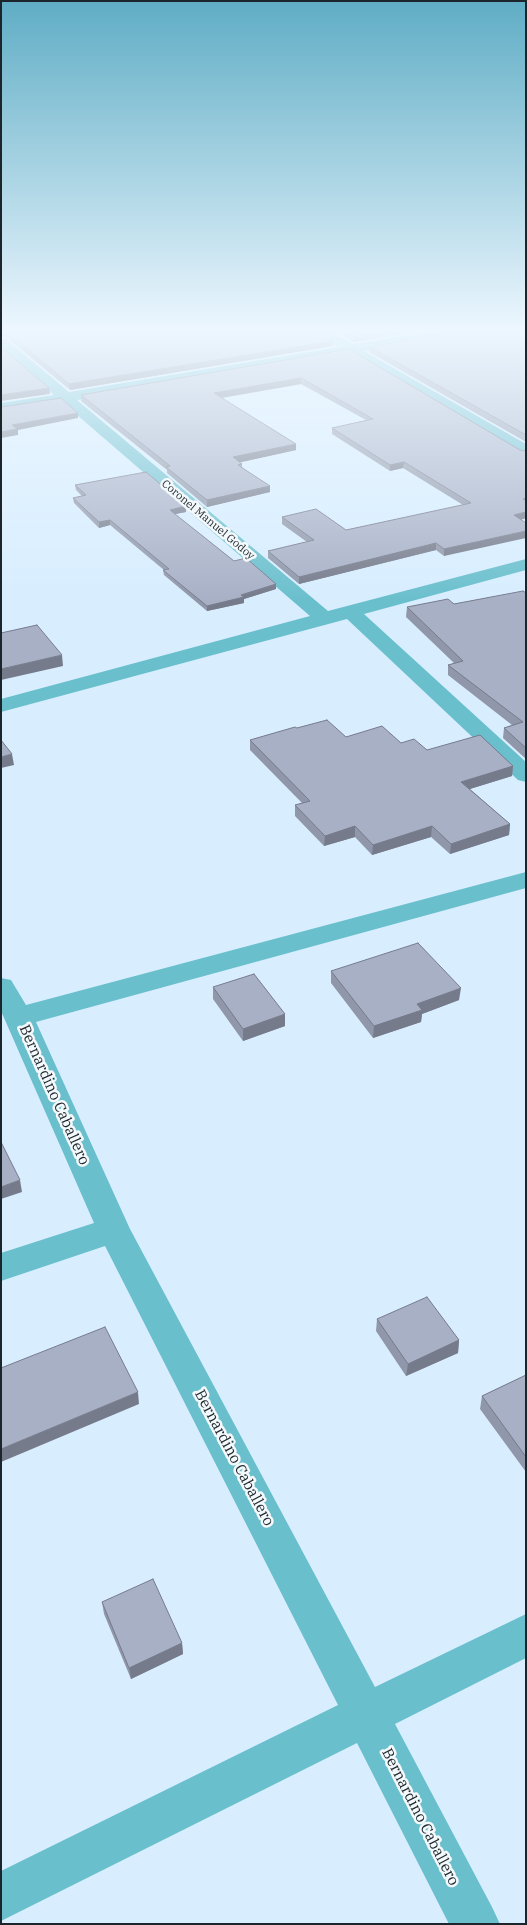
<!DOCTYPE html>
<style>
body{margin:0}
#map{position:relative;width:527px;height:1925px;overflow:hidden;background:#d8eeff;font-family:"IBM Plex Serif",serif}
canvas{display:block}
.frame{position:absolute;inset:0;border:2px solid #1c252b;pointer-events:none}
</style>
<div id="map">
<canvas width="527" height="1925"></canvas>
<div class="frame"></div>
</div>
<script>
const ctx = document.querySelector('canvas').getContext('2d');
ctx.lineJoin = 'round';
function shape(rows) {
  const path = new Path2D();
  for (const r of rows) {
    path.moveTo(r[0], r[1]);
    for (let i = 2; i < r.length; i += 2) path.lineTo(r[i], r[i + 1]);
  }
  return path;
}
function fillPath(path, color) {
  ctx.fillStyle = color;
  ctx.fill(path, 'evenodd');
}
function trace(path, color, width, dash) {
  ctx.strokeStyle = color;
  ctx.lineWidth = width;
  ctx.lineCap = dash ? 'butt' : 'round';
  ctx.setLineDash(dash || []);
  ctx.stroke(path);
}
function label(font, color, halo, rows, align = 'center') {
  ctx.font = font + ' "IBM Plex Serif",serif';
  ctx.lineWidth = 5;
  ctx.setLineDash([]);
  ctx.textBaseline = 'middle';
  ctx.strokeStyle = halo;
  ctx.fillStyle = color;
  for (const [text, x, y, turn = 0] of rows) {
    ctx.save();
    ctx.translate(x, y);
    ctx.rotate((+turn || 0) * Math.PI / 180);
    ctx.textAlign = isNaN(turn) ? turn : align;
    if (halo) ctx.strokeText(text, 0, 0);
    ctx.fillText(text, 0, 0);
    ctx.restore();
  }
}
const minor = shape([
 [314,331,331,331,353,344,432,331,463,331,456,335,364,351,526,444,526,456,520,454,349,353,77,400,328,611,526,559,526,570,364,614,526,762,526,782,518,780,347,619,1,712,1,699,310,616,62,402,1,412,1,403,54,395,1,349,1,338,6,339,69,392,338,347,314,331],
 [526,872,526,888,36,1022,130,1229,375,1687,526,1614,526,1658,395,1724,492,1907,500,1924,449,1924,357,1743,1,1921,1,1871,338,1705,105,1246,1,1281,1,1253,94,1223,1,1011,1,978,11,980,26,1005,526,872]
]);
const wall = shape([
 [1,331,333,341,333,346,70,390,7,338,1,336],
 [335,331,420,331,353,342],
 [526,331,526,442,369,352,370,347],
 [349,349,520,450,526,451,526,518,521,520,444,556,436,550,299,584,268,558,268,551,307,542,282,524,282,517,346,530,463,505,403,468,390,471,332,434,332,428,366,420,301,384,222,398,296,450,240,462,242,464,242,467,270,492,207,507,167,473,167,470,81,401,81,395],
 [75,485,186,512,175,514,234,561,276,589,244,599,244,603,207,611,164,575,163,570,164,570,110,525,99,528,74,503,73,498,82,496,76,490],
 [526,593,526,759,503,738,504,728,512,725,448,675,448,665,454,663,406,617,407,607,454,604],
 [297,728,346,737,401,743,427,750,513,766,512,776,470,789,510,824,509,835,450,854,431,837,372,855,355,837,324,846,295,816,295,805,302,803,250,750,250,740],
 [331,971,459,1000,422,1014,421,1022,373,1038,331,983],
 [213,987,285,1026,243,1041,213,999],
 [377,1319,459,1340,458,1353,406,1376,376,1331],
 [526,1375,526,1472,480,1409,482,1396],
 [102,1602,182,1643,183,1654,131,1679,104,1614]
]);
const shadedWall = shape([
 [388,331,420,331,353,342,354,337],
 [333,341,333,346,70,390,69,384],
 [301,378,301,384,214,399,214,393],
 [49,388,50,394,1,401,1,395],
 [78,413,78,418,18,430,18,435,1,438,1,432,12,425],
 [296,444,296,450,233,464,233,457],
 [404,462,403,468,390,471,390,465],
 [270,486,270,492,207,507,207,500],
 [186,506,186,512,170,515,170,510],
 [526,512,526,518,513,522,514,515],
 [110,520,110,525,99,528,99,522],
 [526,531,526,538,444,556,444,549],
 [436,543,436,550,299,584,299,577],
 [276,584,276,589,244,599,244,603,207,611,207,606],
 [62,655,63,666,1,680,1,669],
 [12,754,14,765,1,768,1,757],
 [513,766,512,776,460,792,461,782],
 [510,824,509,835,450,854,451,844],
 [355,826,355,837,324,846,325,836],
 [432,826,431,837,372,855,373,845],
 [461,988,459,1000,422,1014,421,1022,373,1038,374,1026,417,1004],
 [285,1014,285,1026,243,1041,243,1029],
 [20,1180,22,1192,1,1199,1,1187],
 [459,1340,458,1353,406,1376,408,1364],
 [138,1392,139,1404,1,1462,1,1449],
 [182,1643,183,1654,131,1679,129,1668]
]);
const building = shape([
 [2,331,319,331,333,341,69,384,7,332,2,331],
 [344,331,388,331,354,337,344,331],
 [457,331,526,331,526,435,370,347,457,331],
 [1,347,49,388,1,395,1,347],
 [349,349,520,450,526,451,526,498,523,499,526,501,526,512,514,515,526,523,526,531,444,549,436,543,299,577,268,551,314,540,282,517,316,509,346,530,471,503,404,462,390,465,332,428,373,419,301,378,214,393,296,444,233,457,242,464,238,465,270,486,207,500,166,467,170,466,81,395,349,349],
 [61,398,78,413,12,425,17,429,1,432,1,407,61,398],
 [146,472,186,506,170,510,234,561,246,558,276,584,241,595,244,597,207,606,163,570,169,569,110,520,99,522,73,498,86,495,75,485,146,472],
 [523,591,526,593,526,748,504,728,523,722,448,665,463,661,407,607,448,599,454,604,523,591],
 [37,625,62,655,1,669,1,633,37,625],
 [327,720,346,737,382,726,401,743,414,739,427,750,480,735,513,766,461,782,510,824,451,844,432,826,373,845,355,826,325,836,295,805,310,801,250,740,295,727,297,728,327,720],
 [1,740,12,754,1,757,1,740],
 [418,943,461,988,417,1004,422,1010,374,1026,331,971,418,943],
 [254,974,285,1014,243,1029,213,987,254,974],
 [1,1142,20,1180,1,1187,1,1142],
 [427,1297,459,1340,408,1364,377,1319,427,1297],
 [105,1327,138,1392,1,1449,1,1368,105,1327],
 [526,1375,526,1457,482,1396,526,1375],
 [153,1579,182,1643,129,1668,102,1602,153,1579]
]);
const farStreetnames = [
 ["Coronel Manuel Godoy",208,520,40]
];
const nearStreetnames = [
 ["Bernardino Caballero",54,1095,66],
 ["Bernardino Caballero",234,1458,62],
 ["Bernardino Caballero",420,1817,63]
];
fillPath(minor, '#6abfcd');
fillPath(wall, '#9097aa');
fillPath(shadedWall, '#767b8b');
fillPath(building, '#a8b0c6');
trace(building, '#767b8b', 1);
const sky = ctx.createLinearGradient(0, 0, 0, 601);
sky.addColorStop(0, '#5fadc5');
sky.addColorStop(0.55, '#edf7ff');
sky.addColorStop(1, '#edf7ff00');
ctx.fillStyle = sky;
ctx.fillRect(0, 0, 527, 601);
label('11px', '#1c252b', '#f4f9fc', farStreetnames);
label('15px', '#1c252b', '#f4f9fc', nearStreetnames);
</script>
